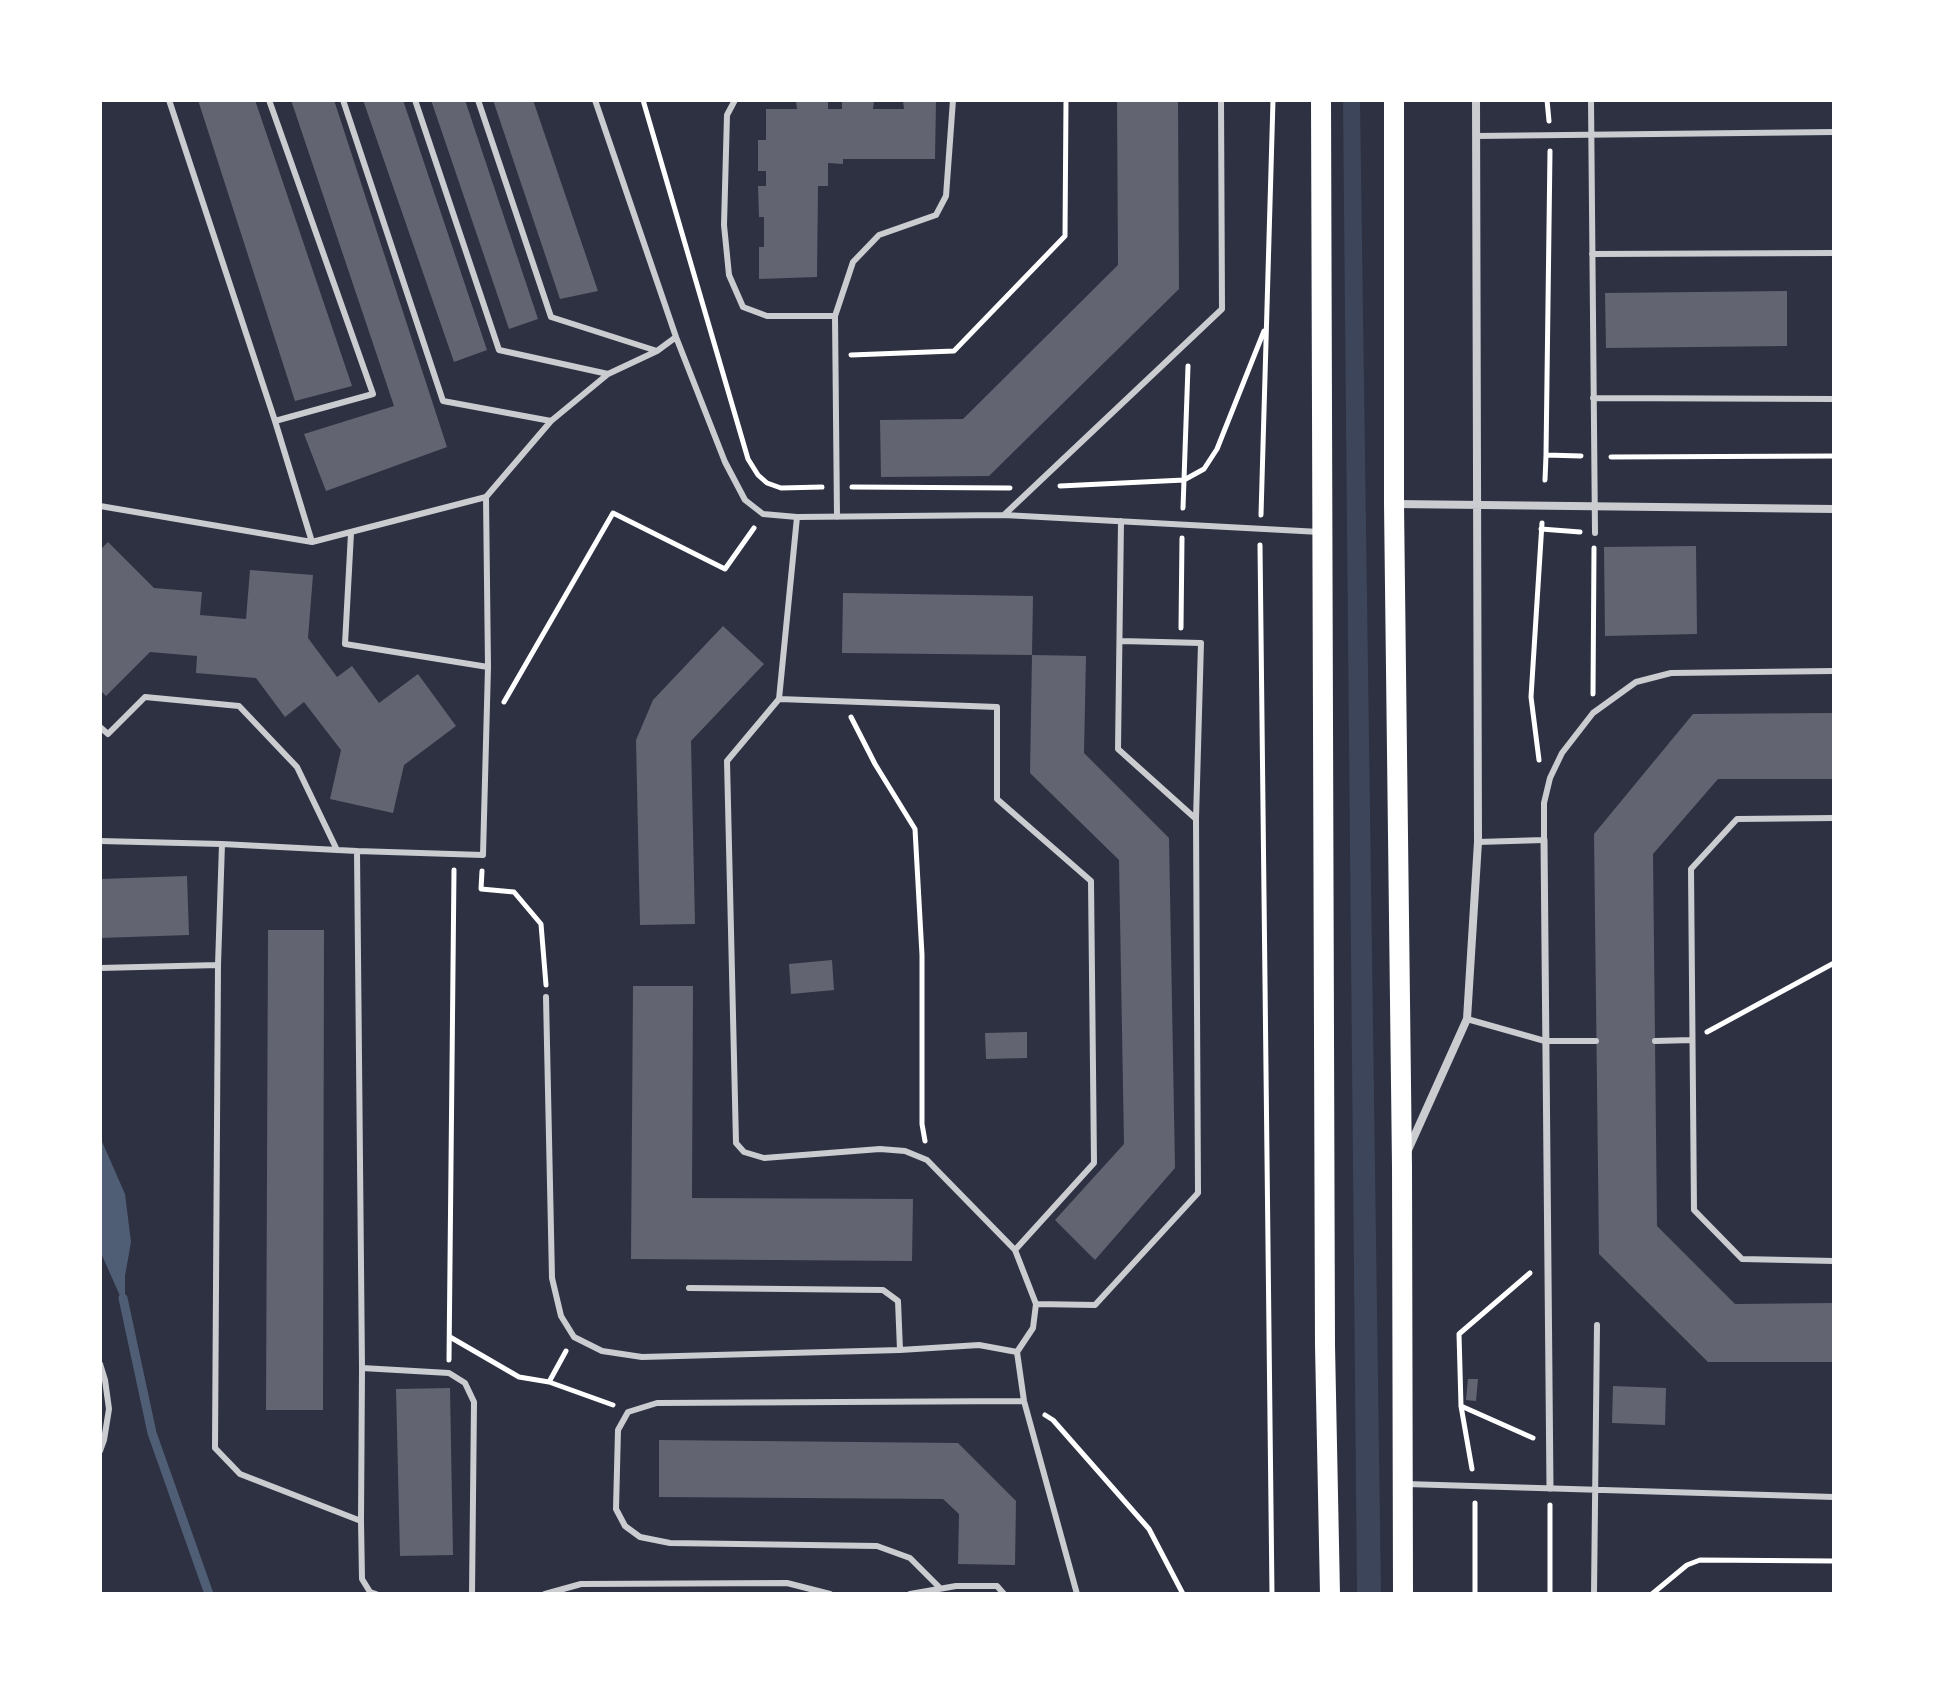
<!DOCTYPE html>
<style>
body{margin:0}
#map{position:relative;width:1934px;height:1694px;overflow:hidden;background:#2d3142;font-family:"Nunito Sans",sans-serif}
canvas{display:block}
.frame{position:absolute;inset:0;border:102px solid #fff;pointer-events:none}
</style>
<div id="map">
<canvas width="1934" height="1694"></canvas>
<div class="frame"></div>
</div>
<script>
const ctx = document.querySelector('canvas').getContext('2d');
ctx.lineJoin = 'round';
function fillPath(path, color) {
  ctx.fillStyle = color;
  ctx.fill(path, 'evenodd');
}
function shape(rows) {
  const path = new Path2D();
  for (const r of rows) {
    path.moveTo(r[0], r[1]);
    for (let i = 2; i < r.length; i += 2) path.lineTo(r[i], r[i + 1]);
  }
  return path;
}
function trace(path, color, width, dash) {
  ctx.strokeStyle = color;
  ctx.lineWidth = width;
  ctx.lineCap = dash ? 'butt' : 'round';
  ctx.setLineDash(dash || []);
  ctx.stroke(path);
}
const green = shape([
 [1343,100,1360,100,1381,1594,1357,1594]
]);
const water = shape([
 [100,1137,125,1194,131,1242,125,1276,125,1307,100,1251]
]);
const stream = shape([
 [123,1298,152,1433,209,1594]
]);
const building = shape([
 [198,100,255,100,352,386,295,401],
 [291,100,334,100,447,447,326,491,304,434,394,406],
 [363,100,403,100,487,350,454,362],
 [431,100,465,100,538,319,509,329],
 [493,100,533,100,598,291,560,299],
 [1117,100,1178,100,1179,289,989,476,881,477,880,420,963,419,1118,265],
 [828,101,828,109,842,109,842,101,874,101,873,109,904,109,903,101,936,102,935,159,843,159,843,164,828,163,828,186,818,186,817,277,759,279,759,247,764,247,764,217,759,217,758,186,766,186,766,171,758,171,758,140,766,140,766,109,797,109,796,102],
 [1787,291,1787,346,1606,348,1605,293],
 [108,542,154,588,202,592,200,615,246,619,250,570,313,575,308,638,337,677,352,666,379,703,418,674,456,726,404,765,393,813,330,799,341,750,304,702,285,717,256,678,196,673,197,656,150,652,106,696,100,690,100,550],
 [1696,546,1697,634,1605,636,1604,547],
 [843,593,1033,596,1032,655,842,653],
 [723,626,764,664,691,741,695,924,640,925,636,740,653,700],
 [1032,655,1086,656,1084,753,1169,838,1175,1168,1095,1260,1055,1220,1124,1144,1119,860,1030,773],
 [1834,713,1834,779,1718,779,1653,854,1657,1226,1735,1304,1833,1303,1834,1362,1708,1362,1599,1254,1594,834,1693,714],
 [187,876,189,935,100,938,100,879],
 [268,930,324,930,323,1410,266,1410],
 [832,960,834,990,791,994,789,964],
 [633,986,693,986,692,1198,913,1199,912,1261,631,1259],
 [1027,1032,1027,1058,986,1059,985,1033],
 [1468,1379,1478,1379,1476,1401,1466,1400],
 [1613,1386,1666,1388,1665,1425,1612,1423],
 [450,1388,453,1555,400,1556,396,1389],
 [659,1440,958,1443,1016,1501,1015,1565,958,1564,959,1514,943,1499,659,1497]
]);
const path = shape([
 [643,100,748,459,758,475,767,483,781,488,822,487],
 [1547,100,1549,121],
 [1550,151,1546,455,1581,456],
 [851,355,954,351,1065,236,1066,100],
 [1611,457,1834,456],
 [1545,480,1546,455],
 [1060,486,1184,480,1204,469,1217,449,1264,331],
 [852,487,1010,488],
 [1183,508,1188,366],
 [1261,515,1273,100],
 [1541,529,1580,532],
 [1260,545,1272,1594],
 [1181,628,1182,538],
 [1593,694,1594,548],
 [504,702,613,513,725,569,754,528],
 [851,717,875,764,915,829,922,955,922,1124,925,1141],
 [1539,760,1531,697,1542,523],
 [482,871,481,889,514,892,541,924,546,985],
 [1707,1032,1834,963],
 [450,1337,519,1377,549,1382,613,1405],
 [449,1360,454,870],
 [549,1382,566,1351],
 [1461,1406,1533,1438],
 [1045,1415,1053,1420,1149,1529,1183,1594],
 [1472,1469,1461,1406,1459,1334,1530,1273],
 [1475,1594,1475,1503],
 [1550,1594,1550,1505],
 [1652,1594,1687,1565,1700,1560,1834,1561]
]);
const service = shape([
 [169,100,275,421,312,542],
 [269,100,373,394,275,421],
 [343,100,443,401,551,421],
 [415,100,499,350,608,374],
 [478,100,551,317,657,351],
 [595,100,676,337,725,462,745,500,763,514,797,517,1004,515,1320,532],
 [735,100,727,115,724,225,729,275,743,307,767,316,835,316,853,262,879,235,936,215,946,196,953,100],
 [1591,100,1595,533],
 [1476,136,1834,132],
 [1592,254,1834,253],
 [835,316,837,517],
 [1593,398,1834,399],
 [100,506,312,542,486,497],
 [1004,515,1222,309,1221,100],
 [351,533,345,644,488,667],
 [1121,641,1201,643,1196,819],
 [779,699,797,517],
 [100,727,108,734,145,697,239,706,297,767,337,850],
 [1834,818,1737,819,1691,869,1694,1210,1742,1259,1834,1261],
 [100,841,222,844,357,851],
 [1478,842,1544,840,1544,803,1550,778,1562,753,1593,713,1636,682,1671,673,1834,671],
 [218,965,215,1448,240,1474,361,1521],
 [100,968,218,965,222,844],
 [546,997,552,1278,561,1316,574,1337,602,1351,642,1357,900,1350,979,1345,1017,1352],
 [1467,1019,1545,1041,1596,1041],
 [1655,1041,1692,1040],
 [1015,1250,927,1160,905,1151,880,1149,764,1158,744,1152,736,1143,727,761,779,699,997,707,997,799,1091,881,1094,1163,1015,1250,1036,1304,1095,1305,1198,1193,1196,819,1118,749,1121,521],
 [689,1288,883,1290,898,1301,900,1350],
 [1036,1304,1033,1328,1017,1352,1024,1401,1077,1594],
 [100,1364,105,1380,109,1409,104,1440,100,1451],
 [362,1368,449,1373,465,1383,474,1402,472,1594],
 [1406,1484,1834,1497],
 [939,1587,910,1558,877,1546,670,1543,640,1537,625,1526,616,1509,618,1430,628,1412,657,1403,1024,1401],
 [376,1594,370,1592,362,1579,361,1521,362,1368,357,851,483,855,488,667,486,497,551,421,608,374,657,351,676,337],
 [545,1594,581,1584,787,1583,830,1594],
 [910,1594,956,1586,997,1586,1004,1594],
 [1594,1594,1597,1325]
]);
const pedestrian = shape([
 [1544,840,1550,1488]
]);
const minor = shape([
 [1395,504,1834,509],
 [1408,1150,1467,1019,1478,842,1476,100]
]);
const primary = shape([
 [1321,100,1325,1345,1330,1594],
 [1394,100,1394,504,1402,1166,1403,1594]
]);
fillPath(green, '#3c4559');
fillPath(water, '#4f5d75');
trace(stream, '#4f5d75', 9);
fillPath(building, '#626471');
trace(path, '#fff', 5);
trace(service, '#caccd0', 6);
trace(pedestrian, '#caccd0', 7);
trace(minor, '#caccd0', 8);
trace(primary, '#fff', 20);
</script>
